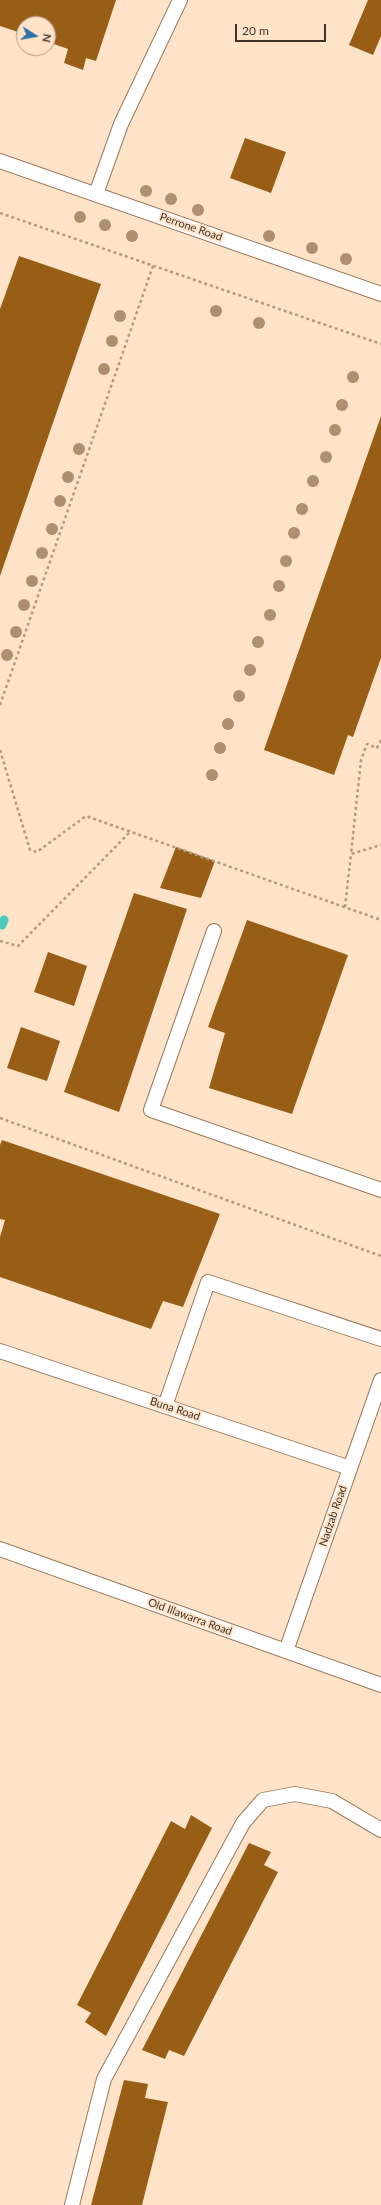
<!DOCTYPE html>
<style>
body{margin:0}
#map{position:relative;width:381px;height:2205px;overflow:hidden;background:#ffe3c9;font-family:Lato,sans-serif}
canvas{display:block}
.north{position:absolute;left:16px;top:16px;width:40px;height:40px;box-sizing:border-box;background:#ffe3c9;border:1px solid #b39d88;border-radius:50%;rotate:101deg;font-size:11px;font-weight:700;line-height:16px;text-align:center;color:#403326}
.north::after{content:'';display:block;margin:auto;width:14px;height:18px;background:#2e72a7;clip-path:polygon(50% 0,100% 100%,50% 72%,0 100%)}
.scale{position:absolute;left:235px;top:24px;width:91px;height:18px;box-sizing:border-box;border:2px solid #403326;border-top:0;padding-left:5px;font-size:12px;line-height:14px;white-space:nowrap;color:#403326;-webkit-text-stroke:3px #ffe3c9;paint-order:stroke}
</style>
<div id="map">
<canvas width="381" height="2205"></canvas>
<div class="north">N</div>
<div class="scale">20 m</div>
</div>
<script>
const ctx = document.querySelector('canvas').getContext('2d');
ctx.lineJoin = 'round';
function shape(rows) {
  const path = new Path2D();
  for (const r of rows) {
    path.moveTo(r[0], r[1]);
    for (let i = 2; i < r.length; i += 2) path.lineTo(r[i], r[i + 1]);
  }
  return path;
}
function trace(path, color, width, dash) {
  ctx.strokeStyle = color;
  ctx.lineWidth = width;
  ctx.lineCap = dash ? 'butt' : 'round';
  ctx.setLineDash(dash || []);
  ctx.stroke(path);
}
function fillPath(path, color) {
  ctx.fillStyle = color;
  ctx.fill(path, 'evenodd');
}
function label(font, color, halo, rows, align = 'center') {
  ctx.font = font + ' Lato,sans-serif';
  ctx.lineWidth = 4;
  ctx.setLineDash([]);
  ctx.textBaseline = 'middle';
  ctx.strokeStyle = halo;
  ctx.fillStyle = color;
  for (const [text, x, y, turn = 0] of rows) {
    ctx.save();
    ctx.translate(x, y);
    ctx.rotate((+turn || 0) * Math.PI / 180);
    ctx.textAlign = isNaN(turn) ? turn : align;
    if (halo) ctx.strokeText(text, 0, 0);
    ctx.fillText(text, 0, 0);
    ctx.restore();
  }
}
const stream = shape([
 [2,925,4,920]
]);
const building = shape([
 [0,0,116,0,96,61,86,58,83,70,64,63,68,49,48,42,48,24,24,24,24,34,0,26],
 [368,0,381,0,381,36,373,55,349,45],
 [245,138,286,152,271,193,230,178],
 [19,256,101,284,0,576,0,309],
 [381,416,381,658,353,737,348,735,334,775,264,750],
 [176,847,215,861,201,898,160,888],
 [134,893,187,909,119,1112,64,1092],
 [247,920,348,955,292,1114,209,1088,225,1033,208,1027],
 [48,952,87,966,74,1006,34,992],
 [21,1027,60,1041,47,1081,7,1068],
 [2,1140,220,1214,183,1307,163,1301,151,1329,0,1277,0,1237,5,1220,0,1219,0,1145],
 [191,1815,212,1828,106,2036,85,2022,91,2013,77,2005,171,1821,185,1829],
 [249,1843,271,1852,264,1865,278,1872,184,2056,169,2050,165,2059,142,2050],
 [124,2080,148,2084,145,2098,168,2102,142,2205,91,2205]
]);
const path = shape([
 [0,213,381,344],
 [0,705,153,266],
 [381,740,377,748,367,744,361,760,351,854,381,845],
 [0,750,30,850,37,852,86,816,381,920],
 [345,907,351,854],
 [0,941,18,946,131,831],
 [0,1118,381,1256]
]);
const service = shape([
 [0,161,381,294],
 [96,194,121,124,180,0],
 [214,931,151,1110,381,1190],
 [0,1351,350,1468],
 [165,1406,208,1282,381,1339],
 [0,1549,381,1685],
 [286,1651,381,1380],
 [72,2205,104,2079,243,1823,263,1800,295,1794,332,1801,381,1830]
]);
const trees = [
 [146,191],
 [171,199],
 [198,210],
 [80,217],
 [105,225],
 [132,236],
 [269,236],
 [312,248],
 [346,259],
 [216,311],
 [120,316],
 [259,323],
 [112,341],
 [104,369],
 [353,377],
 [342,405],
 [335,430],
 [79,449],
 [326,457],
 [68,477],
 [313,481],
 [60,501],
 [302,509],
 [52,529],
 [294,533],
 [42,553],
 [286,561],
 [32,581],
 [279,586],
 [24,605],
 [270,615],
 [16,632],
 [258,642],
 [7,655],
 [250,670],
 [239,696],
 [228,724],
 [220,748],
 [212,775]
];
const streetNames = [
 ["Perrone Road",191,227,19],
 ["Buna Road",175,1409,18],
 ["Nadzab Road",333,1516,-71],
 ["Old Illawarra Road",190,1617,20]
];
trace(stream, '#4ecabd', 9);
fillPath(building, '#985e16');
trace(service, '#98795b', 16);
trace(path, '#b19b86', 2.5, [3, 3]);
trace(service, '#fff', 14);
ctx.fillStyle = '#ae8f70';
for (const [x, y] of trees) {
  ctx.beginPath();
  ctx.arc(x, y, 6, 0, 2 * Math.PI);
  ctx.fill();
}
label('11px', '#403326', '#ffe3c9', streetNames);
</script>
